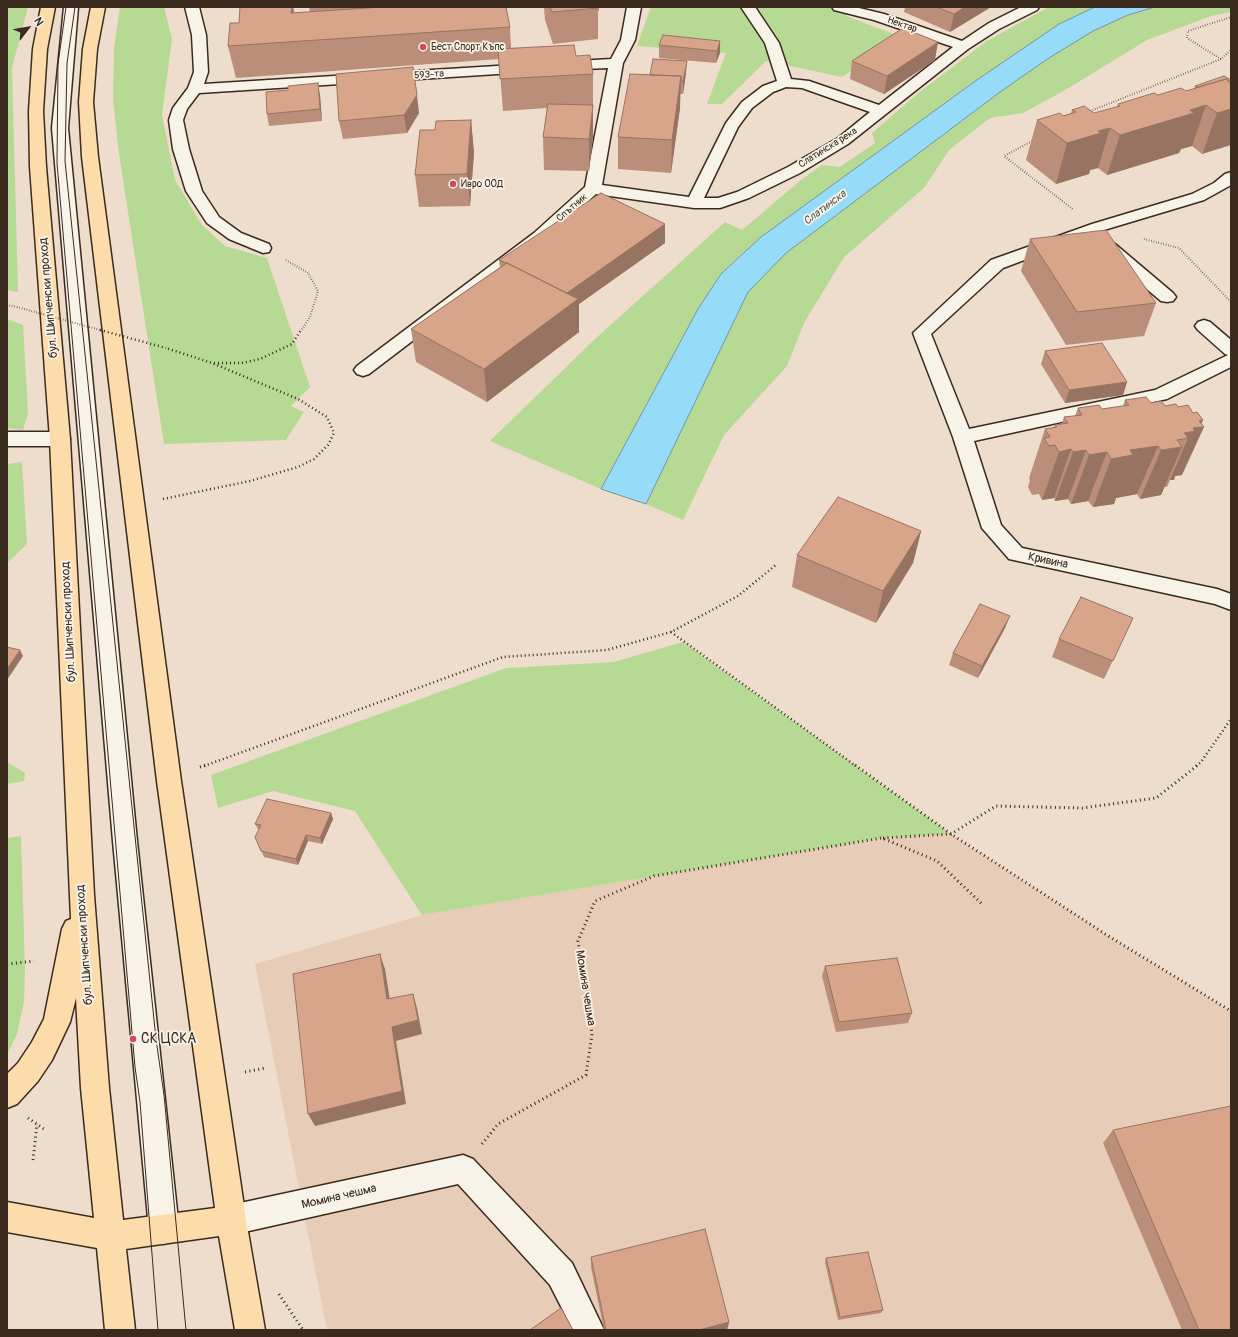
<!DOCTYPE html>
<meta charset="utf-8">
<style>
body{margin:0}
#map{position:relative;width:1238px;height:1337px;overflow:hidden;background:#eedccc;font-family:Pangolin,sans-serif}
canvas{display:block}
.frame{position:absolute;inset:0;border:8px solid #3b2a1e;pointer-events:none}
.north{position:absolute;left:8px;top:8px;width:40px;height:40px;-webkit-text-stroke:3px #f7f3e8;paint-order:stroke;rotate:59deg;font-size:11px;font-weight:700;line-height:16px;text-align:center;color:#3b2a1e}
.north::after{content:'';display:block;margin:auto;width:14px;height:18px;background:#3b2a1e;clip-path:polygon(50% 0,100% 100%,50% 72%,0 100%)}
</style>
<div id="map">
<canvas width="1238" height="1337"></canvas>
<div class="frame"></div>
<div class="north">N</div>
</div>
<script>
const ctx = document.querySelector('canvas').getContext('2d');
ctx.lineJoin = 'round';
function fillPath(path, color) {
  ctx.fillStyle = color;
  ctx.fill(path, 'evenodd');
}
function shape(rows) {
  const path = new Path2D();
  for (const r of rows) {
    path.moveTo(r[0], r[1]);
    for (let i = 2; i < r.length; i += 2) path.lineTo(r[i], r[i + 1]);
  }
  return path;
}
function trace(path, color, width, dash) {
  ctx.strokeStyle = color;
  ctx.lineWidth = width;
  ctx.lineCap = dash ? 'butt' : 'round';
  ctx.setLineDash(dash || []);
  ctx.stroke(path);
}
function label(font, color, halo, rows, align = 'center') {
  ctx.font = font + ' Pangolin,sans-serif';
  ctx.lineWidth = 3.5;
  ctx.setLineDash([]);
  ctx.textBaseline = 'middle';
  ctx.strokeStyle = halo;
  ctx.fillStyle = color;
  for (const [text, x, y, turn = 0] of rows) {
    ctx.save();
    ctx.translate(x, y);
    ctx.rotate((+turn || 0) * Math.PI / 180);
    ctx.textAlign = isNaN(turn) ? turn : align;
    if (halo) ctx.strokeText(text, 0, 0);
    ctx.fillText(text, 0, 0);
    ctx.restore();
  }
}
const built = shape([
 [951,834,1110,937,1231,1011,1231,1330,327,1330,255,964,422,915,882,838]
]);
const green = shape([
 [7,7,28,7,12,68,18,292,7,290],
 [120,7,164,7,172,39,162,115,175,180,202,225,225,246,267,258,310,387,291,406,304,412,286,440,164,444,119,154,113,99,114,48],
 [651,7,857,7,846,16,899,36,842,77,766,61,722,104,707,104,726,53,637,46],
 [1049,7,1095,7,1059,24,974,82,761,237,721,274,698,309,601,489,490,441,595,339,725,222,742,230,801,180,822,165,840,167,875,143,872,133,921,91,987,41],
 [1155,7,1231,7,1231,12,1211,16,1147,40,1067,89,1023,113,990,118,949,150,924,188,844,257,804,323,787,366,724,435,683,520,646,504,748,292,786,253,1000,92,1049,58,1093,31,1128,15],
 [7,319,23,325,28,413,23,430,7,428],
 [22,462,27,544,7,563,7,464],
 [683,642,951,834,882,838,422,915,355,811,273,791,218,808,211,775,506,668,614,662],
 [7,762,25,773,24,781,7,784],
 [21,836,25,970,24,1002,17,1034,7,1055,7,838]
]);
const water = shape([
 [1095,7,1155,7,1128,15,1093,31,1049,58,1000,92,786,253,748,292,646,504,601,489,698,309,721,274,761,237,974,82,1059,24,1095,7]
]);
const pathFar2 = shape([
 [1221,59,1187,38,1188,31,1231,17],
 [1088,112,1221,59,1231,50],
 [1034,140,1004,156,1074,210],
 [1144,239,1179,248,1231,302],
 [286,260,308,273,318,291,310,317,301,331],
 [7,305,17,307]
]);
const pathFar1 = shape([
 [214,363,242,363,260,359,292,344,301,330],
 [163,499,250,481,298,467,314,459,328,445,334,433,327,417,298,399,212,363,166,348],
 [671,632,856,766],
 [204,766,503,657,607,650,671,632,738,596,777,564],
 [1196,766,1201,762,1231,719]
]);
const path = shape([
 [855,765,951,834,1110,937,1231,1011],
 [200,767,207,765],
 [883,838,951,834,996,806,1082,808,1156,798,1198,765],
 [7,964,34,961],
 [245,1072,265,1068],
 [28,1118,44,1129],
 [482,1144,498,1124,586,1075,592,1034,578,941,595,901,654,876,882,838,937,861,982,904],
 [33,1160,37,1124],
 [279,1294,303,1330]
]);
const minor = shape([
 [64,7,78,7,68,128,137,841,179,1229,174,1239,164,1244,154,1239,149,1229,113,841,52,128,64,7],
 [185,7,199,7,206,35,208,72,204,84,529,64,534,65,536,68,534,71,529,72,199,93,187,109,183,120,189,149,202,191,219,217,241,233,269,244,271,248,269,252,263,253,229,239,207,223,186,191,173,149,169,120,173,108,188,88,194,72,192,35,185,7],
 [627,7,641,7,635,40,623,63,602,185,689,197,726,123,742,102,763,86,777,81,765,43,741,7,755,7,779,43,791,79,809,81,879,105,953,47,874,20,834,10,832,7,855,7,884,14,962,41,989,23,1021,7,1039,7,1037,10,999,29,968,49,848,144,800,173,749,198,720,208,694,208,596,194,546,239,369,374,363,376,357,374,354,370,357,366,534,233,585,187,608,68,561,70,556,69,554,66,556,63,561,62,611,59,621,40,627,7],
 [786,87,802,88,870,112,838,138,788,167,737,192,718,198,704,198,738,127,752,108,773,92,786,87],
 [1231,172,1231,185,1204,200,1104,230,1003,268,931,334,969,429,1155,390,1228,355,1225,354,1198,330,1195,326,1198,322,1204,320,1210,322,1231,340,1231,367,1167,399,974,441,1001,525,1022,548,1217,589,1231,594,1231,610,1215,604,1009,559,982,528,953,437,913,333,991,260,1092,224,1192,194,1214,183,1225,174,1231,172],
 [1109,243,1115,244,1173,293,1176,297,1173,301,1167,302,1161,301,1103,252,1101,248,1103,244,1109,243],
 [7,432,60,432,67,434,70,439,67,444,60,446,7,446,7,432],
 [463,1155,473,1159,572,1263,604,1330,573,1330,550,1285,458,1184,231,1235,221,1230,216,1220,221,1210,231,1205,463,1155]
]);
const major = shape([
 [41,7,55,7,47,49,43,111,46,167,70,439,94,895,109,1088,123,1220,215,1208,157,781,82,157,79,102,83,49,91,7,105,7,97,49,93,102,98,157,181,781,246,1220,265,1330,235,1330,219,1236,126,1249,135,1330,105,1330,97,1248,7,1232,7,1202,94,1218,81,1088,76,998,70,1022,52,1060,38,1081,17,1104,7,1108,7,1074,18,1063,32,1042,44,1019,62,929,66,921,71,919,50,439,30,167,29,111,33,49,41,7]
]);
const tram = shape([
 [66,7,58,64,57,163,135,1067,140,1102,158,1330],
 [75,7,67,63,65,161,156,1039,164,1095,186,1330]
]);
const pathBridgeFar1 = shape([
 [17,307,104,331]
]);
const pathBridge = shape([
 [100,330,166,348]
]);
const wall = shape([
 [240,7,293,7,294,13,310,12,309,7,356,7,356,9,510,27,511,48,576,56,593,74,593,137,589,171,544,170,543,137,547,108,503,111,499,59,236,78,228,46,239,23],
 [544,7,599,7,599,11,598,11,598,39,553,44,545,20],
 [905,7,991,7,950,32,904,12],
 [720,41,720,53,716,63,659,58,659,45],
 [935,60,884,94,850,79,852,61],
 [686,73,683,94,680,94,680,108,671,173,618,169,618,137,650,75],
 [1231,80,1202,154,1192,146,1181,149,1179,153,1107,175,1098,168,1090,170,1089,174,1056,184,1026,160,1037,120,1063,116,1071,113,1072,110,1094,113,1117,107,1118,104,1158,95,1186,91,1194,89,1195,86],
 [288,90,320,95,322,121,269,126,267,114],
 [419,113,407,133,343,139,339,121],
 [471,120,474,153,470,206,419,207,415,175,435,130],
 [665,224,665,243,579,304,579,332,487,402,416,362,411,329,500,267,499,260],
 [1030,239,1156,303,1144,336,1066,345,1021,271],
 [1045,351,1127,382,1123,395,1065,403,1041,364],
 [1125,400,1151,403,1165,406,1178,407,1193,413,1203,420,1182,475,1175,476,1174,480,1170,480,1167,487,1164,487,1161,495,1140,499,1137,494,1116,498,1114,504,1093,507,1088,501,1071,504,1068,499,1055,501,1054,498,1042,500,1039,494,1032,495,1028,487,1030,480,1029,478,1045,429,1054,428,1055,425,1062,423,1064,417,1075,416,1078,408,1102,409,1123,406],
 [921,531,913,563,876,623,792,587,797,555],
 [1133,618,1104,679,1052,657,1059,639],
 [1005,628,978,678,949,665,953,653],
 [331,813,333,819,322,844,308,841,298,865,264,857,255,837,259,830,258,829,255,824],
 [825,966,912,1013,908,1023,836,1032,822,976],
 [1113,1130,1231,1330,1182,1330,1103,1143],
 [591,1257,729,1322,727,1330,604,1330,591,1267],
 [826,1258,883,1310,881,1313,838,1320,825,1262]
]);
const shadedWall = shape([
 [292,7,293,7,298,33,291,13],
 [965,7,991,7,950,32,954,14],
 [720,41,720,53,716,63,717,51],
 [938,42,935,60,884,94,887,76],
 [687,61,686,73,683,94,683,81],
 [681,76,680,108,671,173,672,140],
 [318,83,320,95,322,121,320,109],
 [417,95,419,113,407,133,404,115],
 [593,105,593,137,589,171,589,139],
 [1206,105,1192,146,1181,149,1179,153,1107,175,1120,135,1190,110],
 [1231,109,1231,145,1202,154,1217,113],
 [471,120,474,153,470,206,467,174],
 [1110,128,1098,168,1090,170,1089,174,1056,184,1067,143,1098,131],
 [665,224,665,243,579,304,579,332,487,402,484,369,564,295],
 [1127,382,1123,395,1065,403,1069,390],
 [1203,420,1199,427,1204,427,1182,475,1175,476,1174,480,1170,480,1188,438,1184,433,1193,428,1199,421],
 [1158,446,1137,494,1116,498,1114,504,1093,507,1111,459,1130,450],
 [1182,447,1161,495,1140,499,1161,450],
 [1071,449,1054,498,1042,500,1059,452],
 [1086,450,1068,499,1055,501,1073,452],
 [1107,452,1088,501,1071,504,1089,455],
 [921,531,913,563,876,623,883,591],
 [1010,616,1005,628,978,678,982,666],
 [20,650,23,656,7,680,7,669],
 [331,813,333,819,322,844,320,838],
 [306,835,308,841,298,865,296,859],
 [380,954,385,969,392,1013,387,999],
 [413,994,417,1008,422,1034,396,1041,406,1104,315,1126,308,1114,392,1027],
 [729,1322,727,1330,699,1330]
]);
const building = shape([
 [240,7,292,7,291,13,383,7,506,7,510,27,228,46,230,23,239,23,240,7],
 [550,7,597,7,598,8,552,12,550,7],
 [937,7,965,7,954,14,937,7],
 [903,28,938,42,887,76,852,61,903,28],
 [663,35,720,41,717,51,659,45,663,35],
 [574,45,576,56,590,55,593,74,500,79,498,49,574,45],
 [653,59,687,61,683,81,681,81,681,76,650,75,653,59],
 [413,67,417,95,404,115,339,121,336,74,413,67],
 [630,74,681,76,672,140,618,137,630,74],
 [1224,76,1231,80,1231,83,1226,79,1198,87,1195,86,1224,76],
 [1226,79,1231,83,1231,109,1217,113,1206,105,1190,110,1194,113,1120,135,1110,128,1098,131,1101,133,1067,143,1037,120,1060,113,1063,116,1070,114,1076,112,1072,110,1084,106,1094,113,1120,106,1118,104,1154,93,1158,95,1181,88,1186,91,1226,79],
 [318,83,320,109,267,114,266,92,288,90,288,86,318,83],
 [548,104,593,105,589,139,543,137,548,104],
 [471,120,467,174,415,175,420,130,435,130,436,121,471,120],
 [601,193,665,224,567,293,507,263,506,263,499,260,601,193],
 [1106,230,1156,303,1077,312,1030,239,1106,230],
 [507,263,578,299,484,369,411,329,507,263],
 [1102,343,1127,382,1069,390,1045,351,1102,343],
 [1146,397,1151,403,1161,401,1165,406,1176,404,1178,407,1188,405,1193,413,1197,412,1203,420,1199,421,1204,427,1193,428,1195,431,1184,433,1188,438,1177,440,1182,447,1161,450,1158,446,1130,450,1133,455,1111,459,1107,452,1089,455,1086,450,1073,452,1071,449,1059,452,1055,445,1049,446,1044,438,1050,437,1045,429,1057,427,1055,425,1068,423,1064,417,1082,415,1078,408,1099,405,1102,409,1129,405,1125,400,1146,397],
 [838,497,921,531,883,591,797,555,838,497],
 [1081,597,1133,618,1113,661,1059,639,1081,597],
 [980,604,1010,616,982,666,953,653,980,604],
 [7,647,20,650,7,669,7,647],
 [267,799,331,813,320,838,306,835,296,859,261,851,255,837,261,825,255,824,267,799],
 [380,954,387,999,413,994,418,1020,392,1027,402,1091,308,1114,293,974,380,954],
 [897,958,912,1013,839,1022,825,966,897,958],
 [1231,1106,1231,1330,1199,1330,1113,1130,1231,1106],
 [705,1229,729,1322,699,1330,606,1330,591,1257,705,1229],
 [868,1252,883,1310,840,1317,826,1258,868,1252],
 [561,1308,573,1330,530,1330,561,1308]
]);
const markers = [
 [423,47,4,"#d1495b"],
 [453,184,4,"#d1495b"],
 [133,1039,4,"#d1495b"]
];
const farStreetnames = [
 ["Нектар",902,25,19],
 ["593-та",429,75,-4],
 ["Слатинска река",828,148,-32],
 ["Спътник",572,208,-41]
];
const farPoinames = [
 ["Бест Спорт Къпс",431,47],
 ["Ивро ООД",461,184]
];
const farWaternames = [
 ["Слатинска",825,208,-37]
];
const streetNames = [
 ["бул. Шипченски проход",49,298,-95],
 ["Кривина",1048,561,12],
 ["бул. Шипченски проход",69,622,-93],
 ["бул. Шипченски проход",85,945,-94],
 ["Момина чешма",585,988,81],
 ["Момина чешма",339,1197,-13]
];
const nearPoinames = [
 ["СК ЦСКА",141,1039]
];
fillPath(built, '#e7ccb8');
fillPath(green, '#b6d994');
fillPath(water, '#96dbf8');
trace(water, '#7294a1', 1);
trace(minor, '#3b2a1e', 3);
trace(major, '#3b2a1e', 3);
trace(pathFar2, '#3b2a1e', 2, [0.5, 2]);
trace(pathFar1, '#3b2a1e', 2.5, [1, 3]);
trace(path, '#3b2a1e', 3, [1, 3.5]);
fillPath(minor, '#f7f3e8');
fillPath(major, '#fddcac');
trace(tram, '#3b2a1e', 1);
trace(pathBridgeFar1, '#3b2a1e', 2, [0.5, 2]);
trace(pathBridge, '#3b2a1e', 2.5, [1, 3]);
fillPath(wall, '#ba8e78');
fillPath(shadedWall, '#977461');
fillPath(building, '#d8a58b');
trace(building, '#977461', 1);
for (const [x, y, r, color] of markers) {
  const dot = new Path2D();
  dot.arc(x, y, r, 0, 2 * Math.PI);
  ctx.fillStyle = color;
  ctx.fill(dot);
  trace(dot, '#f7f3e8', 1.5);
}
label('10px', '#3b2a1e', '#f7f3e8', farStreetnames);
label('10px', '#3b2a1e', '#f7f3e8', farPoinames, 'left');
label('italic 11px', '#525654', '#f7f3e8', farWaternames);
label('12px', '#3b2a1e', '#f7f3e8', streetNames);
label('14px', '#3b2a1e', '#f7f3e8', nearPoinames, 'left');
</script>
